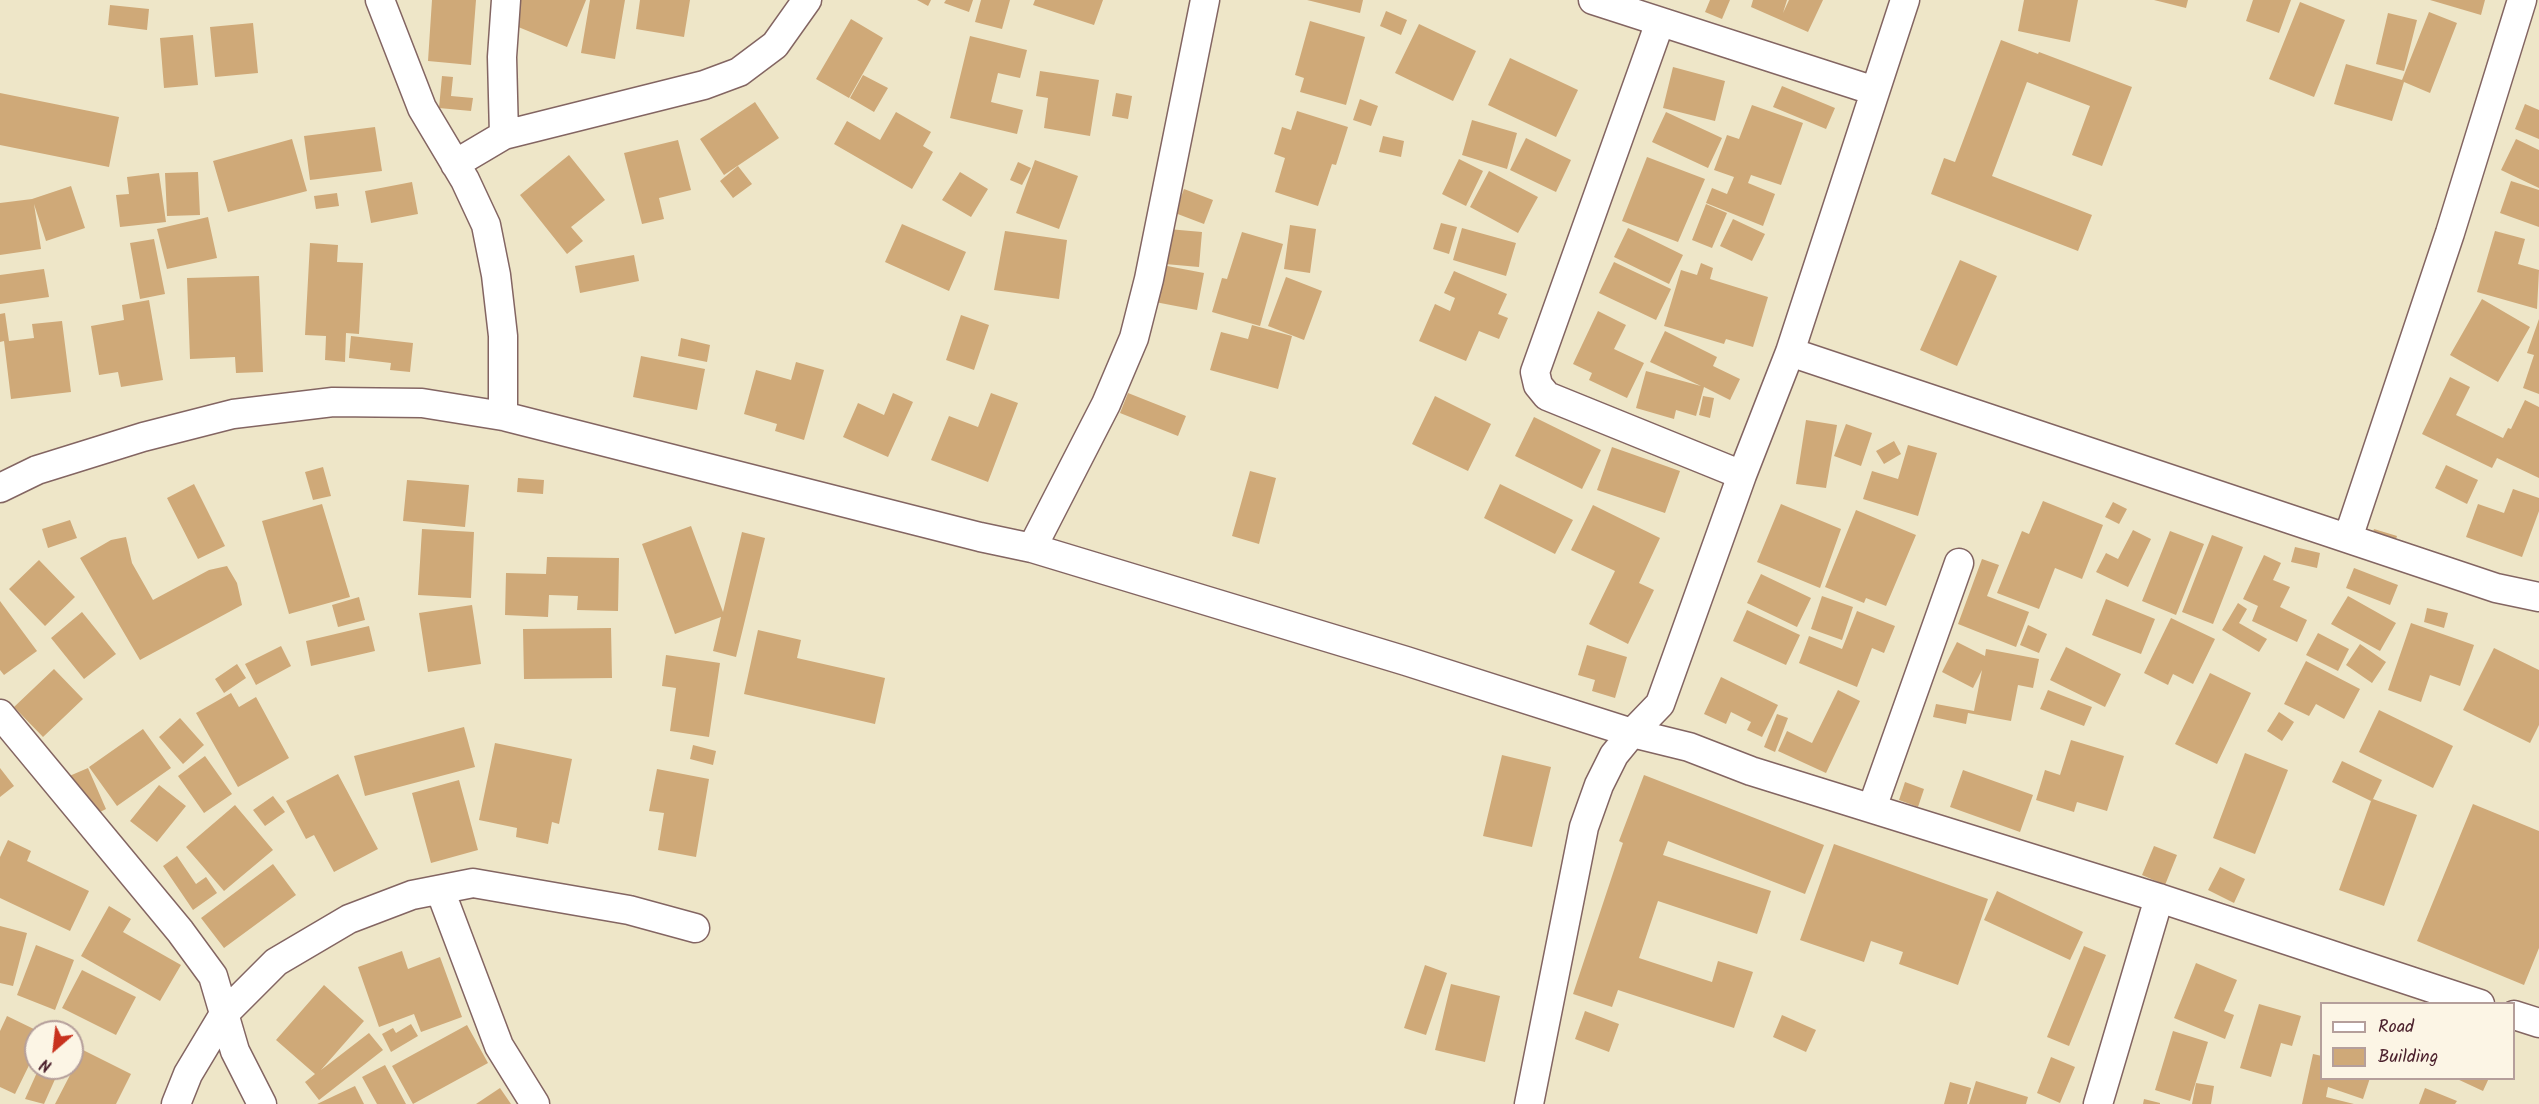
<!DOCTYPE html>
<style>
body{margin:0}
#map{position:relative;width:2539px;height:1104px;overflow:hidden;background:#eee6c8;font-family:Kalam,sans-serif}
canvas{display:block}
.legend{position:absolute;left:2320px;top:1002px;width:195px;height:78px;box-sizing:border-box;background:#fcf5e5;border:2px solid #b59f9b;margin:0;padding:8px 10px;list-style:none;font-size:18px;color:#4a1f2b}
.legend li{display:flex;align-items:center;gap:12px;height:30px}
.legend b{width:30px;border:2px solid #b59f9b}
.north{position:absolute;left:24px;top:1020px;width:60px;height:60px;box-sizing:border-box;background:#fcf5e5;border:2px solid #b59f9b;border-radius:50%;rotate:208deg;font-size:16px;font-weight:700;line-height:24px;text-align:center;color:#4a1f2b}
.north::after{content:'';display:block;margin:auto;width:21px;height:27px;background:#c8321e;clip-path:polygon(50% 0,100% 100%,50% 72%,0 100%)}
</style>
<div id="map">
<canvas width="2539" height="1104"></canvas>
<ul class="legend">
<li><b style="height:8px;background:#fff"></b>Road</li>
<li><b style="height:16px;background:#cfa978"></b>Building</li>
</ul>
<div class="north">N</div>
</div>
<script>
const ctx = document.querySelector('canvas').getContext('2d');
ctx.lineJoin = 'round';
function fillPath(path, color) {
  ctx.fillStyle = color;
  ctx.fill(path, 'evenodd');
}
function shape(rows) {
  const path = new Path2D();
  for (const r of rows) {
    path.moveTo(r[0], r[1]);
    for (let i = 2; i < r.length; i += 2) path.lineTo(r[i], r[i + 1]);
  }
  return path;
}
function trace(path, color, width, dash) {
  ctx.strokeStyle = color;
  ctx.lineWidth = width;
  ctx.lineCap = dash ? 'butt' : 'round';
  ctx.setLineDash(dash || []);
  ctx.stroke(path);
}
const building = shape([
 [432,0,476,0,471,65,428,61],
 [521,0,586,0,567,47,511,24],
 [590,0,625,0,615,59,581,53],
 [640,0,690,0,684,37,636,29],
 [917,0,931,0,928,6],
 [946,0,973,0,969,12,944,3],
 [981,0,1010,0,1002,29,975,22],
 [1035,0,1103,0,1094,25,1033,5],
 [1307,0,1363,0,1360,13],
 [1710,0,1730,0,1722,19,1705,12],
 [1753,0,1787,0,1783,13,1789,0,1823,0,1808,32,1751,7],
 [2024,0,2078,0,2070,42,2018,31],
 [2154,0,2188,0,2186,8],
 [2253,0,2291,0,2279,33,2246,21],
 [2430,0,2485,0,2481,15],
 [2300,2,2345,20,2314,97,2269,79],
 [110,5,149,9,147,30,108,25],
 [1386,11,1407,20,1401,35,1380,26],
 [2429,12,2457,23,2430,93,2404,82,2392,121,2334,104,2346,64,2402,80],
 [2388,13,2417,20,2404,71,2376,64],
 [851,19,883,38,849,98,816,79],
 [1310,21,1365,37,1346,105,1300,92,1304,78,1295,75],
 [253,23,258,73,215,77,210,27],
 [1419,24,1476,51,1453,101,1395,73],
 [193,35,198,85,164,88,160,38],
 [970,36,1027,50,1020,78,998,73,991,102,1023,110,1017,134,950,118],
 [2001,40,2038,54,2039,52,2132,87,2102,166,2072,155,2090,106,2027,82,1992,176,2092,215,2078,251,1931,194,1944,158,1955,162],
 [1510,58,1578,90,1556,137,1488,105],
 [1673,67,1725,81,1715,121,1663,108],
 [1040,71,1099,80,1090,136,1044,128,1048,98,1036,96],
 [863,75,888,88,874,112,850,98],
 [442,76,453,77,451,96,473,98,471,111,439,108],
 [1782,86,1835,108,1826,129,1773,107],
 [0,93,119,117,109,167,0,145],
 [1116,93,1132,96,1128,119,1112,116],
 [1360,99,1378,106,1371,126,1353,120],
 [755,102,779,138,724,175,700,139],
 [2525,104,2539,110,2539,139,2515,129],
 [1752,105,1803,123,1781,185,1751,175,1748,183,1775,194,1763,226,1706,203,1712,188,1727,194,1734,177,1714,170,1727,135,1739,139],
 [1297,111,1348,127,1336,165,1332,164,1318,206,1275,192,1285,158,1274,154,1282,127,1291,130],
 [896,112,931,132,923,146,933,152,912,189,834,144,847,121,880,140],
 [1666,112,1722,138,1708,168,1652,142],
 [1472,120,1517,133,1507,169,1462,155],
 [375,127,382,171,310,180,304,136],
 [1383,136,1404,141,1401,157,1379,152],
 [1526,138,1571,160,1556,192,1510,170],
 [292,139,307,191,228,212,213,161],
 [2516,139,2539,150,2539,188,2501,170],
 [678,140,691,190,659,198,664,219,642,224,624,153],
 [569,155,605,200,571,227,583,241,567,254,520,195],
 [1647,157,1705,179,1678,242,1622,221],
 [1459,159,1483,171,1466,206,1442,194],
 [1035,160,1078,176,1059,229,1016,213],
 [1018,162,1031,168,1022,185,1010,180],
 [738,166,752,184,733,198,720,181],
 [1489,171,1538,197,1518,233,1470,207],
 [198,172,200,215,167,216,165,173],
 [960,172,988,189,971,217,942,200],
 [159,173,166,222,120,227,116,195,129,194,127,177],
 [2511,181,2539,190,2539,227,2500,213],
 [412,182,418,214,371,223,365,191],
 [71,186,85,228,46,241,34,204,41,249,0,255,0,203,32,199],
 [1184,189,1213,200,1204,224,1175,213],
 [337,193,339,206,316,209,314,196],
 [1706,204,1727,213,1712,248,1692,240],
 [208,217,217,258,167,269,157,229],
 [1733,219,1765,234,1752,261,1720,246],
 [1441,223,1457,227,1449,254,1433,249],
 [902,224,966,252,949,291,885,262],
 [1290,225,1316,229,1310,273,1284,269],
 [1462,228,1516,243,1506,276,1453,260],
 [1628,228,1683,255,1669,284,1614,257],
 [1168,229,1202,232,1199,267,1165,264],
 [1005,231,1067,240,1059,299,994,290],
 [2495,231,2525,239,2518,264,2539,270,2537,309,2477,292],
 [1242,232,1283,244,1260,326,1212,312,1222,278,1227,279],
 [154,239,165,294,140,299,130,243],
 [310,243,338,245,337,262,363,263,359,334,346,333,345,362,325,360,326,336,305,335],
 [634,255,639,281,580,293,575,266],
 [1960,260,1997,276,1957,366,1920,350],
 [1614,262,1671,289,1656,320,1599,293],
 [1701,263,1713,268,1710,279,1768,297,1753,347,1726,339,1724,344,1664,326,1681,270,1697,275],
 [1162,265,1204,273,1197,310,1155,302],
 [44,269,49,297,0,304,0,275],
 [1454,271,1507,294,1498,314,1508,318,1499,339,1479,331,1466,361,1419,341,1435,304,1450,311,1455,298,1444,293],
 [259,276,263,372,236,373,235,357,190,359,187,278],
 [1286,277,1322,291,1304,340,1268,326],
 [2482,299,2530,327,2498,382,2450,355],
 [149,300,163,380,121,387,118,372,99,375,91,326,124,320,122,305],
 [1598,311,1626,325,1614,349,1644,363,1627,398,1589,380,1592,373,1573,364],
 [5,313,9,341,34,338,32,324,62,321,71,392,11,399,4,341,0,342,0,314],
 [961,315,989,325,974,370,946,360],
 [2539,319,2539,394,2523,388,2534,355,2527,353],
 [1252,325,1292,336,1278,389,1210,370,1221,332,1248,339],
 [1665,331,1717,357,1713,366,1740,379,1730,400,1704,387,1696,416,1676,410,1674,419,1636,408,1646,371,1701,386,1650,362],
 [351,336,413,343,410,372,390,370,391,363,349,358],
 [681,338,710,345,707,362,678,356],
 [641,356,705,369,697,410,633,397],
 [796,362,824,370,804,440,775,431,777,424,744,414,756,370,791,380],
 [2450,377,2470,387,2456,415,2503,438,2508,428,2511,429,2525,400,2539,407,2539,478,2497,458,2492,468,2422,434],
 [893,393,913,402,888,457,843,437,858,403,884,415],
 [991,393,1018,403,988,482,931,460,949,416,978,427],
 [1128,393,1186,416,1178,436,1120,413],
 [1435,396,1491,424,1468,471,1412,444],
 [1703,396,1714,398,1710,418,1699,415],
 [1534,417,1601,450,1582,489,1515,456],
 [1806,420,1837,425,1826,488,1796,484],
 [1846,424,1872,433,1861,466,1834,456],
 [1894,441,1901,454,1884,464,1876,451],
 [1908,445,1937,453,1918,516,1863,499,1872,471,1898,479],
 [1612,447,1680,471,1665,513,1597,490],
 [2446,465,2478,480,2467,504,2435,488],
 [323,467,331,496,313,500,305,472],
 [1250,471,1276,478,1259,544,1232,536],
 [518,478,544,480,543,494,517,492],
 [407,480,469,485,465,527,403,521],
 [194,484,225,546,198,559,167,498],
 [1500,484,1573,520,1555,554,1484,518],
 [2513,489,2539,498,2539,511,2522,557,2466,537,2478,504,2504,513],
 [2043,501,2103,525,2082,579,2055,568,2039,609,1997,593,2022,531,2029,534],
 [2113,502,2127,509,2119,524,2105,517],
 [322,504,350,597,289,614,262,521],
 [1781,504,1841,529,1820,588,1757,562],
 [1593,505,1660,538,1639,583,1654,590,1628,644,1589,624,1615,571,1571,550],
 [1856,510,1916,535,1886,606,1866,598,1864,603,1825,587],
 [70,520,77,538,48,548,42,529],
 [691,526,723,612,742,532,765,538,736,657,713,651,721,617,675,634,642,544],
 [422,529,474,532,471,598,418,595],
 [2374,529,2397,536,2392,551,2369,544],
 [2133,530,2151,539,2128,587,2096,572,2106,553,2118,559],
 [2170,531,2204,544,2176,615,2142,601],
 [2212,535,2243,547,2213,624,2182,612],
 [126,537,132,563,153,600,209,570,227,566,237,583,242,605,140,660,80,558,111,540],
 [2295,547,2320,553,2317,568,2291,562],
 [2264,555,2281,563,2273,580,2290,587,2280,607,2307,620,2297,642,2252,621,2258,606,2243,599],
 [547,557,619,558,618,611,577,610,578,596,549,595,548,617,505,615,506,573,546,574],
 [1982,559,1999,565,1987,596,2029,612,2016,647,1958,624],
 [39,560,75,597,45,626,9,589],
 [2354,568,2398,585,2390,605,2346,588],
 [1761,574,1811,598,1797,627,1747,603],
 [1822,596,1853,607,1842,640,1811,629],
 [2348,596,2396,623,2380,651,2331,624],
 [359,597,365,620,338,627,332,605],
 [2106,599,2155,619,2141,654,2092,635],
 [0,601,37,651,4,675,0,670],
 [2238,603,2247,609,2239,623,2267,639,2259,652,2222,630],
 [472,605,481,664,428,672,419,613],
 [2427,608,2448,613,2444,628,2424,622],
 [1747,610,1800,635,1786,665,1733,641],
 [1857,611,1895,626,1884,653,1872,648,1857,687,1799,663,1809,636,1842,649],
 [82,612,116,654,84,679,51,638],
 [2171,618,2215,639,2193,684,2173,674,2168,685,2144,673],
 [2411,623,2474,645,2460,686,2430,675,2421,702,2388,690],
 [2028,625,2047,634,2039,653,2020,645],
 [369,626,375,651,311,666,306,641],
 [611,628,612,678,524,679,523,629],
 [758,630,801,640,797,658,885,678,875,724,744,694],
 [2318,633,2349,649,2338,671,2306,655],
 [1957,642,1985,656,1986,649,2039,659,2033,688,2018,685,2011,721,1968,713,1966,724,1933,717,1936,704,1974,711,1982,670,1973,688,1942,672],
 [2360,644,2386,662,2372,683,2346,665],
 [1587,645,1627,657,1615,698,1592,691,1595,680,1578,675],
 [281,646,291,666,256,685,245,664],
 [2066,647,2121,674,2105,707,2050,680],
 [2494,648,2539,670,2539,725,2530,743,2463,710],
 [666,655,720,663,709,737,670,731,676,688,662,686],
 [2306,661,2360,689,2344,719,2316,704,2309,716,2284,704],
 [237,664,246,678,224,693,215,679],
 [54,669,83,699,43,737,14,707],
 [2210,673,2251,693,2217,764,2175,744],
 [1721,677,1778,705,1762,737,1747,730,1751,722,1731,712,1726,724,1704,714],
 [1838,690,1860,701,1826,773,1778,751,1787,731,1812,743],
 [2048,690,2092,707,2084,726,2040,709],
 [231,693,239,707,256,697,289,758,238,787,196,713],
 [2379,710,2453,746,2433,788,2359,752],
 [2279,712,2294,722,2282,741,2267,731],
 [1777,714,1788,718,1775,752,1764,747],
 [180,718,204,745,183,764,159,737],
 [464,727,475,767,365,796,354,756],
 [143,729,171,768,117,806,89,767],
 [2071,740,2124,756,2107,811,2077,802,2074,812,2036,800,2045,770,2060,775],
 [495,743,572,759,559,824,552,822,548,844,516,837,517,828,479,820],
 [693,745,716,751,713,765,690,759],
 [2245,753,2288,770,2255,854,2213,838],
 [1502,755,1551,767,1532,847,1483,836],
 [205,756,232,794,204,813,178,776],
 [2342,761,2382,780,2373,799,2417,815,2384,906,2339,890,2371,801,2332,782],
 [0,768,14,786,0,797],
 [88,768,106,809,86,819,67,777],
 [657,769,709,779,696,857,658,850,664,813,649,811],
 [1963,770,2033,795,2020,832,1950,807],
 [338,774,378,849,334,872,314,835,306,839,286,801],
 [1644,775,1824,845,1805,894,1668,841,1663,855,1771,891,1757,934,1658,901,1639,958,1712,982,1718,961,1753,972,1734,1028,1618,990,1612,1007,1573,994,1623,843,1619,841],
 [459,780,478,850,431,863,412,793],
 [1905,782,1924,789,1918,807,1899,800],
 [159,785,186,806,157,842,130,821],
 [273,796,285,812,265,826,253,810],
 [2473,804,2539,831,2539,948,2524,985,2417,941],
 [235,805,273,850,224,891,186,847],
 [8,840,31,851,27,861,89,891,70,931,0,898,0,857],
 [1834,844,1988,899,1958,985,1899,964,1903,952,1871,941,1864,962,1800,940],
 [2154,846,2177,855,2165,885,2142,875],
 [177,856,196,884,206,877,217,893,193,910,163,866],
 [273,864,296,895,224,948,201,918],
 [2220,867,2245,879,2234,903,2208,890],
 [1997,891,2083,932,2070,960,1984,920],
 [109,906,131,919,123,932,181,965,160,1001,81,956],
 [0,926,27,933,13,986,0,983],
 [36,945,74,960,55,1010,17,995],
 [2084,946,2106,955,2069,1046,2047,1037],
 [402,951,408,969,440,957,462,1017,421,1032,414,1014,379,1027,358,967],
 [2196,963,2237,980,2224,1011,2234,1015,2225,1039,2174,1018],
 [1425,965,1447,973,1426,1035,1404,1028],
 [82,970,136,997,116,1035,62,1008],
 [1451,984,1500,996,1485,1062,1435,1050],
 [324,985,364,1021,321,1070,369,1033,383,1050,319,1100,305,1082,315,1074,276,1040],
 [2259,1004,2301,1016,2292,1046,2281,1043,2271,1077,2240,1068],
 [1585,1011,1619,1024,1609,1052,1575,1039],
 [1782,1015,1816,1030,1806,1052,1773,1037],
 [7,1016,40,1032,36,1032,36,1051,15,1094,0,1087,0,1031],
 [411,1024,418,1036,391,1052,382,1034,393,1028,396,1033],
 [467,1025,488,1063,413,1104,392,1066],
 [57,1026,71,1032,54,1032],
 [2173,1031,2208,1042,2190,1101,2155,1090],
 [83,1050,131,1074,116,1104,55,1104],
 [2313,1054,2322,1056,2322,1078,2370,1078,2363,1099,2328,1087,2326,1097,2354,1104,2302,1104],
 [2051,1057,2075,1067,2060,1103,2037,1093],
 [385,1065,406,1104,377,1104,362,1077],
 [39,1068,60,1068,44,1104,25,1099],
 [2455,1078,2489,1078,2483,1091],
 [1976,1081,2028,1097,2026,1104,1969,1104],
 [1950,1082,1971,1088,1967,1104,1944,1104],
 [2196,1083,2214,1086,2211,1104,2192,1104],
 [355,1086,364,1104,317,1104],
 [500,1088,511,1104,476,1104],
 [2425,1088,2457,1101,2455,1104,2419,1104],
 [2144,1099,2160,1103,2160,1104,2143,1104]
]);
const street = shape([
 [380,0,422,108,465,180,486,225,496,275,503,336,503,416],
 [1593,0,1875,91],
 [1905,0,1790,352,1742,475,1660,704,1632,733,1689,747,1751,771,2159,898,2480,1004],
 [1660,22,1535,372,1538,385,1547,396,1742,475],
 [504,135,502,57,506,0],
 [455,164,504,135,704,85,739,72,775,45,807,0],
 [1790,352,2496,588,2539,597],
 [0,488,37,470,143,437,233,414,333,402,422,403,503,416,980,537,1032,548,1106,404,1134,338,1149,279,1205,0],
 [2348,538,2450,233,2522,0],
 [1032,548,1406,661,1632,733,1614,755,1599,785,1584,827,1529,1104],
 [0,714,180,931,213,976,235,1051,262,1104],
 [1872,808,1959,563],
 [440,890,499,1046,535,1104],
 [2514,1015,2539,1023],
 [176,1104,188,1074,224,1014,276,962,349,919,412,895,473,883,629,910,695,928],
 [2098,1104,2159,898]
]);
fillPath(building, '#cfa978');
trace(street, '#836562', 31);
trace(street, '#fff', 28);
</script>
